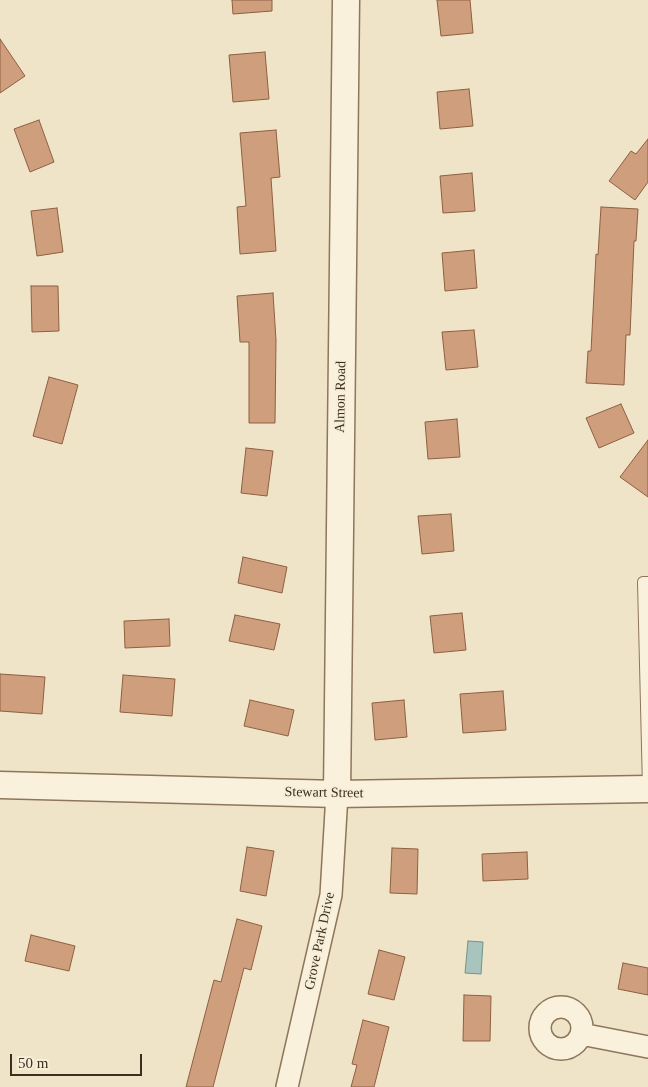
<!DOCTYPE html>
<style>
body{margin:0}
#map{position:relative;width:648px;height:1087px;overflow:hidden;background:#f0e4c8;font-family:"Times New Roman",serif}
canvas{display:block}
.scale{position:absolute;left:10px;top:1054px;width:132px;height:22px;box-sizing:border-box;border:2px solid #3d2e20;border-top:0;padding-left:6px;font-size:15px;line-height:18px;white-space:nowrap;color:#3d2e20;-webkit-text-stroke:4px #f7eed8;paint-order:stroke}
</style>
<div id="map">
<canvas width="648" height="1087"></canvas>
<div class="scale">50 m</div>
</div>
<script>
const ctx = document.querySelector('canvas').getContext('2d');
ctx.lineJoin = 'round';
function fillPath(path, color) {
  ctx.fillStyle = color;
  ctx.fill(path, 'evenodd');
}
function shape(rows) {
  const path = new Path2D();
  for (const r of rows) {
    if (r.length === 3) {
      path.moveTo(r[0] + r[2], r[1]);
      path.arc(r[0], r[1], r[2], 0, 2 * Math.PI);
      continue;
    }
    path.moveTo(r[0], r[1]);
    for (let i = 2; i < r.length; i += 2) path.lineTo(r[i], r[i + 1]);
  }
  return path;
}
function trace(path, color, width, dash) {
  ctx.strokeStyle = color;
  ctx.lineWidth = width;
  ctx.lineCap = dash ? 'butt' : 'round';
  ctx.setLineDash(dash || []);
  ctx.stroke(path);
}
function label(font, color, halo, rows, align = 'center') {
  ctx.font = font + ' "Times New Roman",serif';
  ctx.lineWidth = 4;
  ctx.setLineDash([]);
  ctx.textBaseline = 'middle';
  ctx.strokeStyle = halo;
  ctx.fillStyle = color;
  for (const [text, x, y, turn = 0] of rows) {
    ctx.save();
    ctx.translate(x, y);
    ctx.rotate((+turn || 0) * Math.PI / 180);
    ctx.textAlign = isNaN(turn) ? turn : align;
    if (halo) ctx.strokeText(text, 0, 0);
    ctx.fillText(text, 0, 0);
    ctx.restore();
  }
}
const water = shape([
 [468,941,483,942,481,974,465,973,468,941]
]);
const building = shape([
 [232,0,272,0,272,11,233,14,232,0],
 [437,0,470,0,473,33,441,36,437,0],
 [0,39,25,76,0,93,0,39],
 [265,52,269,99,233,102,229,55,265,52],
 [469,89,473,126,440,129,437,92,469,89],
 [39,120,54,162,30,172,14,129,39,120],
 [276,130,280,177,271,178,276,251,240,254,237,207,246,206,240,133,276,130],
 [648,139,648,182,635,200,609,181,631,151,636,154,648,139],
 [472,173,475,211,443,213,440,176,472,173],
 [601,207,638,209,636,241,634,241,630,335,626,335,624,385,586,383,588,351,591,351,596,254,598,255,601,207],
 [57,208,63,252,37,256,31,211,57,208],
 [474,250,477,288,445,291,442,253,474,250],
 [31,286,58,286,59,331,32,332,31,286],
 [273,293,276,340,275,423,249,423,249,342,240,342,237,296,273,293],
 [474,330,478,367,446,370,442,332,474,330],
 [49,377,78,385,62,444,33,436,49,377],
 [621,404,634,433,599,448,586,418,621,404],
 [457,419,460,457,428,459,425,422,457,419],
 [648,440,648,497,620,477,648,440],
 [246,448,273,451,267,496,241,493,246,448],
 [451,514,454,551,422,554,418,516,451,514],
 [243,557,287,567,282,593,238,583,243,557],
 [462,613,466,650,434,653,430,616,462,613],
 [235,615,280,624,274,650,229,641,235,615],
 [169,619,170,646,125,648,124,621,169,619],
 [0,674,45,677,42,714,0,711,0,674],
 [123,675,175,679,172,716,120,712,123,675],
 [503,691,506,730,463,733,460,694,503,691],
 [250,700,294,710,288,736,244,726,250,700],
 [404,700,407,737,375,740,372,703,404,700],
 [247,847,274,851,266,896,240,891,247,847],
 [392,848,418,849,417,894,390,893,392,848],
 [527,852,528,879,483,881,482,854,527,852],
 [237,919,262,926,251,970,244,968,213,1087,186,1087,214,980,221,982,237,919],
 [31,935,75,946,69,971,25,961,31,935],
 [379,950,405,957,394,1000,368,994,379,950],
 [623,963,648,968,648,995,618,989,623,963],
 [464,995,491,996,490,1041,463,1041,464,995],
 [363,1020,389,1027,374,1087,351,1087,357,1065,352,1064,363,1020]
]);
const service = shape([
 [648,788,643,582,648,582]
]);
const minor = shape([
 [561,1028,21],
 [581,1034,648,1047],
 [287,1087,331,895,337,794]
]);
const tertiary = shape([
 [0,785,337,794,648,789],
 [337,794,346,0]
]);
const streetNames = [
 ["Almon Road",341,397,-89],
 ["Stewart Street",324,793,1],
 ["Grove Park Drive",320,941,-78]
];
fillPath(water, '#a9c4bc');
trace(water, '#6f938a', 1);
fillPath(building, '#cf9f7d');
trace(building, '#8d5f41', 1);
trace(service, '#8d765c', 12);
trace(minor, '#8d765c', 24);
trace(tertiary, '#8d765c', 29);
trace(service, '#faf1dc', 10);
trace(minor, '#faf1dc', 21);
trace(tertiary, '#faf1dc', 26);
label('14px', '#3d2e20', '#f7eed8', streetNames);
</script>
